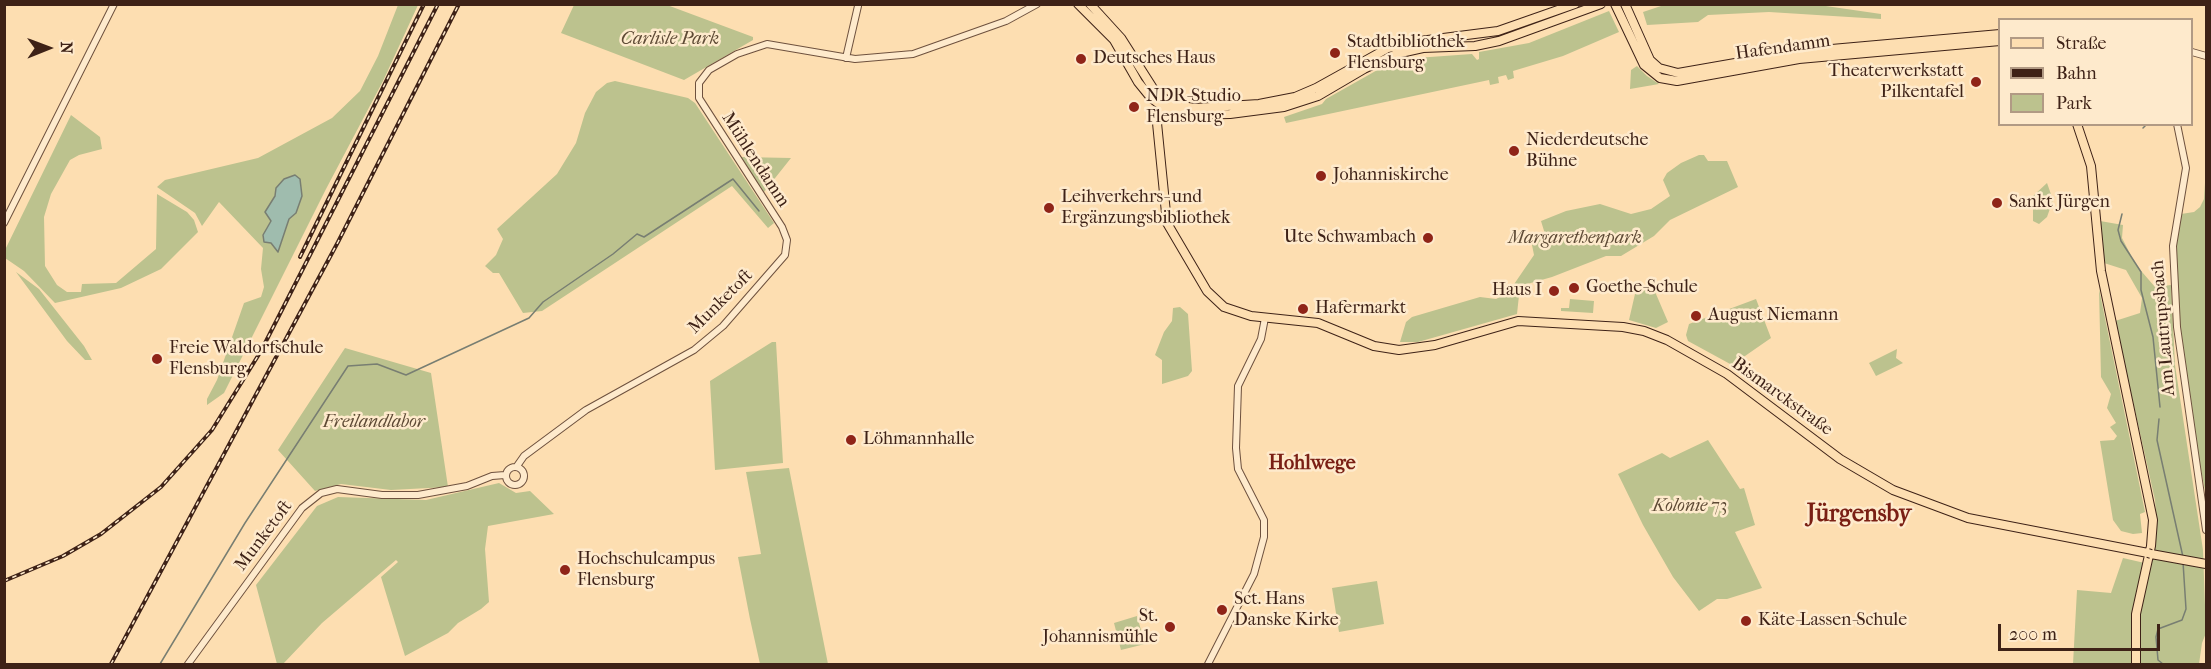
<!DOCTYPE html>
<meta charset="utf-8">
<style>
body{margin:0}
#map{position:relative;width:2211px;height:669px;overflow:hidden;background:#fddeb1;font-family:"IM FELL French Canon",serif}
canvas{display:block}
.frame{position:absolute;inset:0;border:6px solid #3e2217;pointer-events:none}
.legend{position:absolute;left:1998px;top:18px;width:195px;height:108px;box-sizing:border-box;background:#feeacc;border:2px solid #b19a84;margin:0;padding:8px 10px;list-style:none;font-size:18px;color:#3e2217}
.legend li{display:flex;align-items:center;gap:12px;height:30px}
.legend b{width:30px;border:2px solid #b19a84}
.north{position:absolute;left:18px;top:18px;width:60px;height:60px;-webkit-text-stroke:4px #feeacc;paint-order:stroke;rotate:89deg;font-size:16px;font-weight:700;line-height:24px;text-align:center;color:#3e2217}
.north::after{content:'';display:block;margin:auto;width:21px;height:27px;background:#3e2217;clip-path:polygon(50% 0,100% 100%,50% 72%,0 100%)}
.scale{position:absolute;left:1998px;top:624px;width:162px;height:27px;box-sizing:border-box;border:3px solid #3e2217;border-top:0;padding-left:8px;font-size:18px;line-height:21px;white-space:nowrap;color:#3e2217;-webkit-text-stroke:4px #feeacc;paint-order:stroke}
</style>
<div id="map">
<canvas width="2211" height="669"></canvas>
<div class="frame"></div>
<ul class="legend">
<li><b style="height:8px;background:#fddeb1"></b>Straße</li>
<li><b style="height:8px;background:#3e2217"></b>Bahn</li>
<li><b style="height:16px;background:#bcc28e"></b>Park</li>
</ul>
<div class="north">N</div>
<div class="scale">200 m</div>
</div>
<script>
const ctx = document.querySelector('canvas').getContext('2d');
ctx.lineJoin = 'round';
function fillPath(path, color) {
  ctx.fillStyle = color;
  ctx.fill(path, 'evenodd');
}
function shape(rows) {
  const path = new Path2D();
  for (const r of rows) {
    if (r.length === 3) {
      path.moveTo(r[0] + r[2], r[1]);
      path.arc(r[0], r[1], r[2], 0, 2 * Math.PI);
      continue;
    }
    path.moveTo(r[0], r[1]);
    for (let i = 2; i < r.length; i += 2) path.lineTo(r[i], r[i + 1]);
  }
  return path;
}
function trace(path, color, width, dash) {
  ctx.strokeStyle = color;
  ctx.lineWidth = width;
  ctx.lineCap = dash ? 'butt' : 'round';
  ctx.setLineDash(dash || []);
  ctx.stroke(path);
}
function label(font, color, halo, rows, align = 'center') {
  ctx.font = font + ' "IM FELL French Canon",serif';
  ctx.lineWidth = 5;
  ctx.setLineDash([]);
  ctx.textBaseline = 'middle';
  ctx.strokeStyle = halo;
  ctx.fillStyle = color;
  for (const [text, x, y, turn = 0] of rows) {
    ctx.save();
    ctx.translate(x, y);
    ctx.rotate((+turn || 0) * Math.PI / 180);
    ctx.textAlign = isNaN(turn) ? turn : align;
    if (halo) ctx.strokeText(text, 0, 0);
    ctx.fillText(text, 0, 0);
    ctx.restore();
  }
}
const green = shape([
 [1812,4,1881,14,1881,19,1769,12,1708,15,1698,22,1647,25,1643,12,1664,5],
 [398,5,418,5,383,81,326,189,224,393,207,405,207,399,217,380,244,303,261,297,264,287,261,269,263,248,219,202,202,226,195,213,157,187,165,180,258,158,332,118,360,91,378,56],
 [275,196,296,213,289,219,280,241,274,247,266,229,271,221,265,212],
 [667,5,753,37,753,40,684,80,561,33,574,5],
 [1609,11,1619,32,1563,56,1513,71,1514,78,1508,80,1506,75,1498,77,1499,83,1490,85,1489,80,1286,123,1284,117,1322,104,1326,99,1388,64,1416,58,1472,54,1477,60,1479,59,1479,52,1529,43],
 [1637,66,1647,76,1659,84,1630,89,1631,70],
 [615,81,688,98,695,103,774,223,768,228,732,186,542,311,523,313,499,273,493,273,485,266,496,255,503,239,497,229,557,174,576,143,585,113,596,92,607,83],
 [71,115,100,137,102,149,79,155,70,160,51,194,44,217,45,266,57,285,67,292,81,292,82,284,116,283,156,249,157,194,187,212,194,220,198,232,161,269,121,288,55,303,24,271,5,258,5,250],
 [1699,155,1704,155,1708,161,1727,161,1738,187,1670,220,1654,236,1621,256,1606,256,1552,277,1520,286,1517,314,1418,342,1400,342,1406,322,1412,317,1480,297,1496,299,1508,293,1534,255,1531,240,1545,234,1541,221,1566,211,1600,204,1631,214,1651,209,1670,196,1663,180,1667,173,1681,163],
 [741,157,791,158,764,192],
 [2047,183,2053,200,2047,217,2039,224,2033,221,2033,196],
 [2205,183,2206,183,2206,495,2190,416,2180,339,2175,245,2181,214,2194,212,2200,207,2204,199],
 [2100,221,2123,225,2122,238,2136,265,2155,287,2171,285,2175,365,2203,550,2206,633,2202,643,2199,664,2073,664,2077,590,2111,593,2123,558,2149,564,2157,529,2155,500,2115,321,2140,313,2142,298,2126,270,2104,263],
 [16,272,39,289,84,346,92,360,85,360,67,341],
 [1653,287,1668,322,1656,328,1629,320,1635,294],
 [2099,289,2145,512,2140,514,2142,533,2133,534,2121,531,2113,520,2100,441,2114,440,2117,436,2110,427,2116,423,2107,408,2111,394,2101,377],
 [1570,299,1594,301,1593,313,1561,311,1561,308,1569,308],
 [1756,299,1771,338,1732,365,1688,341,1686,335,1689,324],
 [1180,307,1188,314,1192,371,1188,376,1162,384,1162,360,1155,355,1164,332,1172,321,1173,308],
 [772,342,776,342,783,463,715,470,710,381],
 [345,348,431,373,448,487,391,490,341,484,315,491,278,450],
 [1897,349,1896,358,1903,363,1876,376,1869,363],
 [1708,440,1740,489,1744,488,1755,525,1735,532,1762,588,1727,599,1717,599,1699,611,1673,577,1643,525,1618,474,1662,453,1670,458],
 [789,468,796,504,828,664,760,664,750,619,738,557,761,554,746,472],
 [499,483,516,493,530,491,554,514,488,526,485,549,489,602,481,609,458,623,448,633,405,656,381,577,398,562,396,560,322,623,283,664,277,664,256,585,317,506,338,497,426,500],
 [1377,581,1384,624,1339,632,1332,588],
 [1137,616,1145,644,1121,650,1114,623]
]);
const water = shape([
 [295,175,300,179,302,196,296,213,289,219,278,252,271,243,264,242,263,235,271,221,265,212,275,196,276,188,284,179,295,175]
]);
const stream = shape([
 [2143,128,2147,124],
 [2122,214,2118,230,2121,241,2141,272,2141,290,2153,337,2160,407],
 [2159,419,2157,440,2183,557],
 [160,664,245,523,348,366,377,364,406,375,529,318,543,302,613,254,637,234,644,237,733,179,759,211],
 [2163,664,2158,660,2156,637,2158,629,2182,620,2186,609,2183,562]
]);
const minor = shape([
 [2192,52,2206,56],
 [846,58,858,6],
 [2177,124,2186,168,2173,246,2177,327,2206,530],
 [4,223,114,4],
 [517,466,524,456,586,410,694,350,723,326,785,255,787,240,782,227,699,98,699,83,709,70,737,54,767,44,855,59,913,54,1006,21,1037,4],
 [515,476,9],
 [188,664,302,508,321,493,337,489,382,495,418,495,467,486,492,476,505,475],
 [1208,664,1254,574,1264,537,1264,520,1238,469,1236,448,1238,386,1261,339,1265,318]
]);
const major = shape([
 [1078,4,1114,40,1138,82,1151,98,1166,109,1187,115,1230,114,1284,107,1318,96,1364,69,1396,54,1423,48,1475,46,1499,41,1601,4],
 [1090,4,1121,38,1156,93,1174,105,1195,108,1259,104,1295,97,1316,88,1388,48,1412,42,1498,31,1575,4],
 [1615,4,1644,65,1660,78,1677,81,1799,59,2000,41],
 [1625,4,1650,60,1659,68,1678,73,1798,52,2000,34],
 [1164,100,1157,123,1167,223,1207,291,1224,307,1251,316,1318,323,1374,346,1399,350,1435,345,1518,321,1623,327,1644,331,1667,340,1727,374,1840,459,1893,490,1968,518,2148,553],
 [2077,124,2091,166,2101,271,2153,520,2151,546,2136,614,2136,664],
 [2151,554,2206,564]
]);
const rail = shape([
 [300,257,424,4],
 [4,581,63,556,101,534,161,487,212,430,261,351,438,4],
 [111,664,338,242,459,4]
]);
const majorBridge = shape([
 [2148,553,2151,554]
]);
const markers = [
 [1335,53,6,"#8f2418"],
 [1081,59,6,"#8f2418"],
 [1976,82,6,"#8f2418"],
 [1134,107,6,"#8f2418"],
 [1514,151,6,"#8f2418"],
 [1321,176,6,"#8f2418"],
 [1997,203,6,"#8f2418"],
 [1049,208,6,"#8f2418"],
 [1428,238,6,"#8f2418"],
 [1574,288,6,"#8f2418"],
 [1554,291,6,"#8f2418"],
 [1303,309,6,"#8f2418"],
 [1696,316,6,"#8f2418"],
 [157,359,6,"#8f2418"],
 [851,440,6,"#8f2418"],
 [565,570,6,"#8f2418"],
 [1222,610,6,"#8f2418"],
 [1746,621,6,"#8f2418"],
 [1170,627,6,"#8f2418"]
];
const parkNames = [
 ["Carlisle Park",670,40],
 ["Margarethenpark",1575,239],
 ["Freilandlabor",374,423],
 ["Kolonie 73",1690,507]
];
const poiNames = [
 ["Stadtbibliothek",1347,43],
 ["Flensburg",1347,64],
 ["Deutsches Haus",1093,59],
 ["Theaterwerkstatt",1964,72,"right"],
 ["Pilkentafel",1964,93,"right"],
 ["NDR-Studio",1146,97],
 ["Flensburg",1146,118],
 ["Niederdeutsche",1526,141],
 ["Bühne",1526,162],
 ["Johanniskirche",1333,176],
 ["Leihverkehrs- und",1061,198],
 ["Ergänzungsbibliothek",1061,219],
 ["Sankt Jürgen",2009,203],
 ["Ute Schwambach",1416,238,"right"],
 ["Goethe-Schule",1586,288],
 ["Haus I",1542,291,"right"],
 ["Hafermarkt",1315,309],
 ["August Niemann",1708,316],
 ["Freie Waldorfschule",169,349],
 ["Flensburg",169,370],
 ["Löhmannhalle",863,440],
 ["Hochschulcampus",577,560],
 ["Flensburg",577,581],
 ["Sct. Hans",1234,600],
 ["Danske Kirke",1234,621],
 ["St.",1158,617,"right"],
 ["Johannismühle",1158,638,"right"],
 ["Käte-Lassen-Schule",1758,621]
];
const streetNames = [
 ["Hafendamm",1783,48,-8],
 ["Mühlendamm",755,160,57],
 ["Munketoft",721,302,-45],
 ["Am Lautrupsbach",2164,328,-95],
 ["Bismarckstraße",1782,397,36],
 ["Munketoft",264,536,-53]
];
const neighbourhoodNames = [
 ["Hohlwege",1312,464]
];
const districtNames = [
 ["Jürgensby",1859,515]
];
fillPath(green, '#bcc28e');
fillPath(water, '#9fbcae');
trace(water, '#787e72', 1.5);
trace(stream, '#787e72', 1.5);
trace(minor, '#6e513e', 8);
trace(major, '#3e2217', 10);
trace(minor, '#feeacc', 6);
trace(major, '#fddeb1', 8);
trace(rail, '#3e2217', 4);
trace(rail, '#feeacc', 1.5, [4.5]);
trace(majorBridge, '#3e2217', 10, []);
trace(majorBridge, '#fddeb1', 8);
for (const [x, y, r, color] of markers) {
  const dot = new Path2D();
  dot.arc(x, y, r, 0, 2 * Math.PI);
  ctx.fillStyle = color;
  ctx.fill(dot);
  trace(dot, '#feeacc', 2);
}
label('italic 18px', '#5e4a35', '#feeacc', parkNames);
label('18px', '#3e2217', '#feeacc', poiNames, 'left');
label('18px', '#3e2217', '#feeacc', streetNames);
label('bold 20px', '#7a1f14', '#feeacc', neighbourhoodNames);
label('bold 24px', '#7a1f14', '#feeacc', districtNames);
</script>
